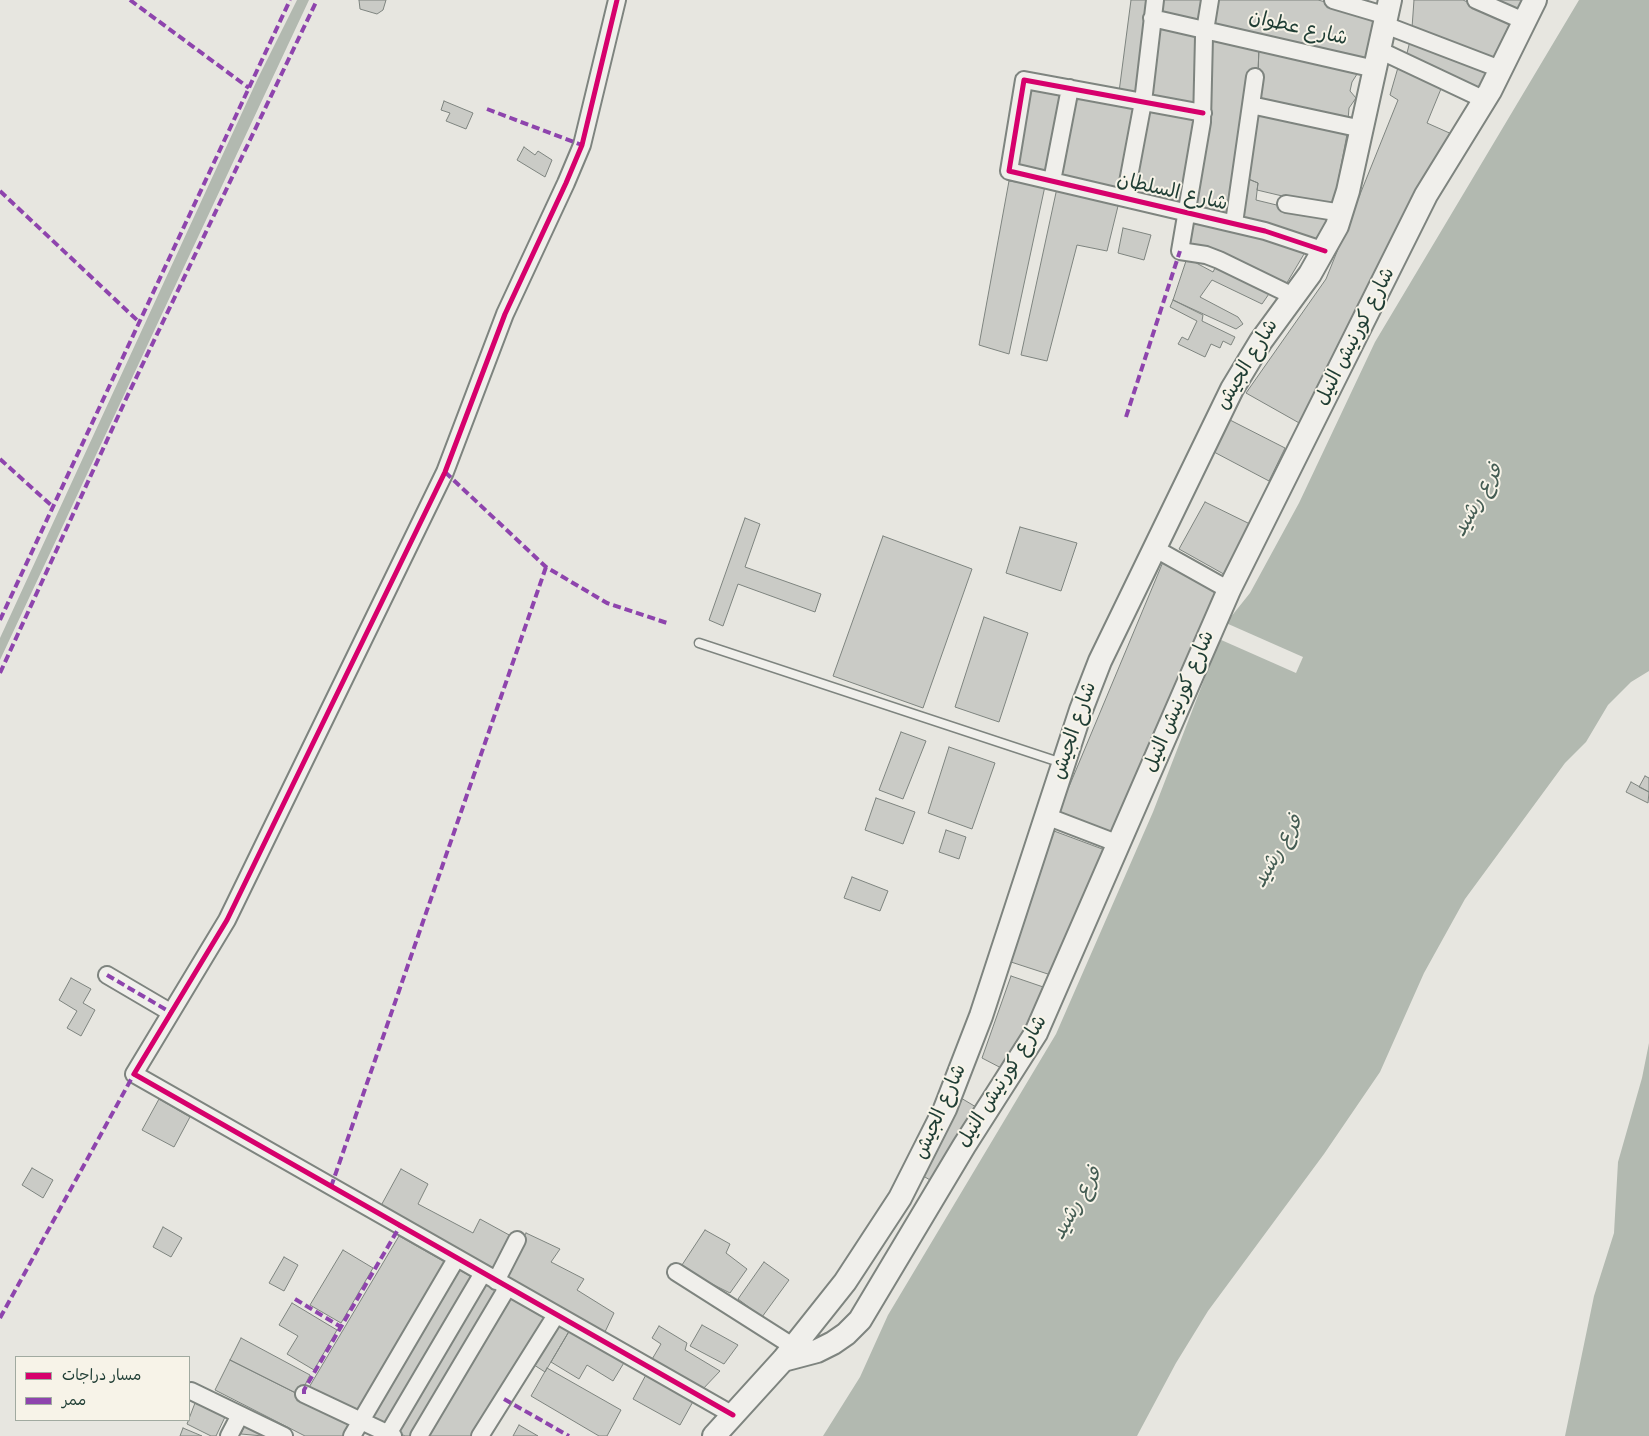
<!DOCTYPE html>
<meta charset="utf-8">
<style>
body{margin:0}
#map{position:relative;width:1649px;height:1436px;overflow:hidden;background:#e7e6e0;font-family:Mynerve,"Playpen Sans Arabic",sans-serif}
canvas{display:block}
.legend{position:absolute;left:15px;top:1356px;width:175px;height:65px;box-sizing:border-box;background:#f7f3e8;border:1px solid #a1aaa0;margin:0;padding:6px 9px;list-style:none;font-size:15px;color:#1f3d34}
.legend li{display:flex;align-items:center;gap:10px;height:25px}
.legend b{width:25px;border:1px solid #a1aaa0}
</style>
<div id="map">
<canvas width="1649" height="1436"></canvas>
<ul class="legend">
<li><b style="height:6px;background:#d6006c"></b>مسار دراجات</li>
<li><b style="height:6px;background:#8e44ad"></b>ممر</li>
</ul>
</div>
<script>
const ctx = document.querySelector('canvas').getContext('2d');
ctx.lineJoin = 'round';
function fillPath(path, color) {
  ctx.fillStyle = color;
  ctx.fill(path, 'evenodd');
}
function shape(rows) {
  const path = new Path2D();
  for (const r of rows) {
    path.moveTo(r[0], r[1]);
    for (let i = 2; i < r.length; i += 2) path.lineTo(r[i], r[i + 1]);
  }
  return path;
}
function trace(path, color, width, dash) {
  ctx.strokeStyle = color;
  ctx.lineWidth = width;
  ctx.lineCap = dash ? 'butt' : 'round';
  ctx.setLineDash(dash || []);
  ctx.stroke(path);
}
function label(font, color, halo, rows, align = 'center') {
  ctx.font = font + ' Mynerve,"Playpen Sans Arabic",sans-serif';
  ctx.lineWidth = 4;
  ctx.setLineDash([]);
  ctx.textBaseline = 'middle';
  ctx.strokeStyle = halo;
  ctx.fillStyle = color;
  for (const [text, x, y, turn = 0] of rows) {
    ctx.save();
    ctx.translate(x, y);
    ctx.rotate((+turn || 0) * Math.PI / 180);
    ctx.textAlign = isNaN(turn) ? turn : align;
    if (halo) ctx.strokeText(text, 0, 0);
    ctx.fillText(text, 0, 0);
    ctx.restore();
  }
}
const water = shape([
 [297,0,309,0,0,660,0,638,258,78],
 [1579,0,1649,0,1649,671,1631,682,1608,705,1586,742,1565,763,1465,899,1424,973,1380,1072,1324,1154,1208,1311,1176,1363,1137,1436,823,1436,860,1377,888,1315,1056,1034,1153,812,1226,623,1250,593,1299,503,1375,342],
 [1649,1043,1649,1436,1565,1436,1594,1296,1614,1233,1618,1162,1642,1078]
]);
const pier = shape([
 [1226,623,1303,657,1296,673,1219,639]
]);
const building = shape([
 [359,0,386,0,383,10,377,14,360,9,359,0],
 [1131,0,1151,0,1139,97,1119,92,1131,0],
 [1161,0,1206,0,1201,24,1158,15,1161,0],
 [1217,0,1318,0,1378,16,1370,62,1213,26,1217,0],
 [1414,0,1463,0,1516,24,1495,61,1412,28,1414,0],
 [1488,0,1523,0,1518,14,1488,0],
 [1156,23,1199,33,1198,107,1147,98,1156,23],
 [1210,37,1259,47,1258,73,1232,216,1188,211,1210,37],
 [1411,37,1493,70,1479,93,1406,57,1411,37],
 [1259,47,1359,71,1352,82,1350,91,1356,98,1349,108,1348,120,1257,101,1259,47],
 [1399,64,1443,84,1427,123,1454,135,1301,424,1246,393,1326,279,1398,100,1390,95,1399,64],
 [1027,87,1066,92,1049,175,1013,169,1027,87],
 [1073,93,1138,106,1120,191,1058,176,1073,93],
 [444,101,473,113,466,129,446,121,450,113,441,110,444,101],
 [1147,105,1200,115,1181,205,1129,195,1147,105],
 [1256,111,1348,129,1333,208,1257,190,1258,183,1246,178,1256,111],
 [524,147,535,155,538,151,552,160,545,177,517,160,524,147],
 [1246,178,1258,183,1256,200,1330,218,1315,243,1240,218,1246,178],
 [1009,181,1045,186,1009,354,979,345,1009,181],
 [1057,188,1119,202,1107,251,1077,245,1047,361,1021,355,1057,188],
 [1191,218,1307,249,1285,286,1185,248,1191,218],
 [1123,228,1151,235,1144,260,1118,253,1123,228],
 [1187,258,1213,272,1219,260,1273,288,1262,304,1212,280,1200,297,1238,317,1243,324,1236,329,1173,300,1187,258],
 [1173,300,1203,315,1202,321,1235,337,1231,345,1223,341,1220,348,1211,344,1205,357,1178,344,1182,337,1188,340,1197,321,1170,307,1173,300],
 [1230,420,1285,448,1269,481,1214,452,1230,420],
 [1205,502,1252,525,1229,577,1179,549,1205,502],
 [745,518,760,524,745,567,821,594,815,612,738,584,723,626,709,620,745,518],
 [1020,527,1077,543,1061,591,1006,573,1020,527],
 [883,536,972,569,923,708,833,676,883,536],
 [1163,562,1220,593,1111,832,1058,813,1163,562],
 [984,617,1028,633,999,722,955,707,984,617],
 [901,732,926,741,903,799,879,790,901,732],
 [949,747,995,763,972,829,928,813,949,747],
 [1645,776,1649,778,1649,792,1639,787,1645,776],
 [1631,782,1649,792,1648,803,1626,792,1631,782],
 [876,798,915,812,903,844,865,830,876,798],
 [946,830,966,837,959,859,939,852,946,830],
 [1054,831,1105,850,1057,977,1011,962,1054,831],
 [852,877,888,891,880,911,844,898,852,877],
 [1011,976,1052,990,1007,1071,982,1058,1011,976],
 [71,978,91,989,83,1003,95,1010,81,1036,67,1028,77,1011,59,1000,71,978],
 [961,1098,981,1110,937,1184,918,1173,961,1098],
 [159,1099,190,1117,174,1147,142,1130,159,1099],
 [32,1168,53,1180,43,1198,22,1185,32,1168],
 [401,1169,428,1184,418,1204,473,1233,480,1219,511,1236,493,1275,377,1213,401,1169],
 [163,1227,182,1238,171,1257,153,1247,163,1227],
 [705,1230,730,1244,726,1253,747,1269,730,1293,680,1268,705,1230],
 [526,1233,560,1249,551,1262,584,1279,577,1290,614,1313,604,1334,504,1283,526,1233],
 [399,1236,450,1265,359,1417,308,1389,399,1236],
 [343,1250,373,1268,341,1323,310,1305,343,1250],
 [284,1257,298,1265,284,1291,269,1283,284,1257],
 [764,1262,789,1280,762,1317,738,1299,764,1262],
 [456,1268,475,1279,385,1428,368,1419,456,1268],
 [481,1282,501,1293,413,1436,405,1436,393,1430,481,1282],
 [509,1298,546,1319,472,1436,427,1436,509,1298],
 [292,1303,337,1330,314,1370,287,1354,298,1336,279,1325,292,1303],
 [557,1320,571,1328,545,1372,531,1363,557,1320],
 [702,1325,738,1345,724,1364,690,1346,702,1325],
 [659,1326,687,1343,685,1350,720,1371,701,1391,651,1361,661,1344,652,1338,659,1326],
 [571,1328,625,1361,613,1381,587,1365,579,1379,551,1362,571,1328],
 [241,1338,310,1375,300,1395,230,1360,241,1338],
 [230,1360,355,1423,348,1436,305,1436,215,1390,230,1360],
 [547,1368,621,1410,607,1436,599,1436,531,1396,547,1368],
 [648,1371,695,1398,680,1425,633,1399,648,1371],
 [195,1403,225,1417,216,1436,211,1436,187,1424,195,1403],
 [246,1422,266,1430,263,1436,241,1434,246,1422],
 [519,1425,538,1436,513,1436,519,1425],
 [183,1428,202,1436,180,1436,183,1428]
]);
const lane = shape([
 [699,643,1062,763]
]);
const street = shape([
 [617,0,582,145,566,183,505,314,445,472,227,920,134,1074,733,1415],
 [1210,0,1204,37,1202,122,1180,251,1206,255,1219,260,1293,296],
 [1333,0,1387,16],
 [1476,0,1524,21],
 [1152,18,1375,69],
 [1385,25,1500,69],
 [1379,50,1485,100],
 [1251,105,1362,129],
 [1203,113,1024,80,1009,171,1265,231,1325,251],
 [1052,181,1070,88],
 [1125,198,1143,102,1155,0],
 [1286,204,1342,213],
 [1234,223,1255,77],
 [1154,548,1229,590],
 [1046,816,1119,844],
 [107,975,170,1012],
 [676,1272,794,1347],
 [496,1281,517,1240],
 [191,1391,284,1436],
 [304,1394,393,1436],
 [388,1434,483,1273],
 [229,1436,240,1415],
 [352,1436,456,1259],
 [419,1436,507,1288],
 [480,1436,556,1315]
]);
const secondary = shape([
 [783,1360,817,1351,833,1343,846,1334,860,1320,964,1146,1036,1033,1229,590,1426,195,1490,91,1535,0],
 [714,1436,783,1360,845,1282,900,1198,945,1109,981,1016,1081,710,1100,661,1232,389,1261,341,1310,274,1337,226,1348,191,1390,0]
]);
const quiet = shape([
 [130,0,249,88],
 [487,109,582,145],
 [0,191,138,321],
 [1126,417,1180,251],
 [0,459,52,506],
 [445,472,546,567,607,603,670,624],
 [0,620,290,0],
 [0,673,126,399,317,0],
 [107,975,170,1012],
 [331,1187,546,567],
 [295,1299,341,1327],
 [0,1318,134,1074],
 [304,1394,304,1390,400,1226],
 [504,1399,569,1436]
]);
const cycleway = shape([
 [617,0,582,145,566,183,505,314,445,472,227,920,134,1074,733,1415],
 [1203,113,1024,80,1009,171,1265,231,1325,251]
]);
const streetNames = [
 ["شارع عطوان",1298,29,13],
 ["شارع السلطان",1172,193,13],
 ["شارع كورنيش النيل",1356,337,-63],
 ["شارع الجيش",1248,365,-59],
 ["شارع كورنيش النيل",1180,702,-67],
 ["شارع الجيش",1075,731,-71],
 ["شارع كورنيش النيل",1003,1082,-58],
 ["شارع الجيش",941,1112,-66]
];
const waterNames = [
 ["فرع رشيد",1479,501,-60],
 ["فرع رشيد",1279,852,-60],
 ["فرع رشيد",1078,1204,-60]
];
fillPath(water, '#b2b9b0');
fillPath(pier, '#e7e6e0');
fillPath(building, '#cacbc6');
trace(building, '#7e847f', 1);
trace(lane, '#7e847f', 11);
trace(street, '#7e847f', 20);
trace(secondary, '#7e847f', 26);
trace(lane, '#f0efeb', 8);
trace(street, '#f0efeb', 16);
trace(secondary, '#f0efeb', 22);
trace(quiet, '#8e44ad', 4, [8, 4]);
trace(cycleway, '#d6006c', 5);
label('20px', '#1f3d34', '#f7f3e8', streetNames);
label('italic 21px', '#445c53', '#f7f3e8', waterNames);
</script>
